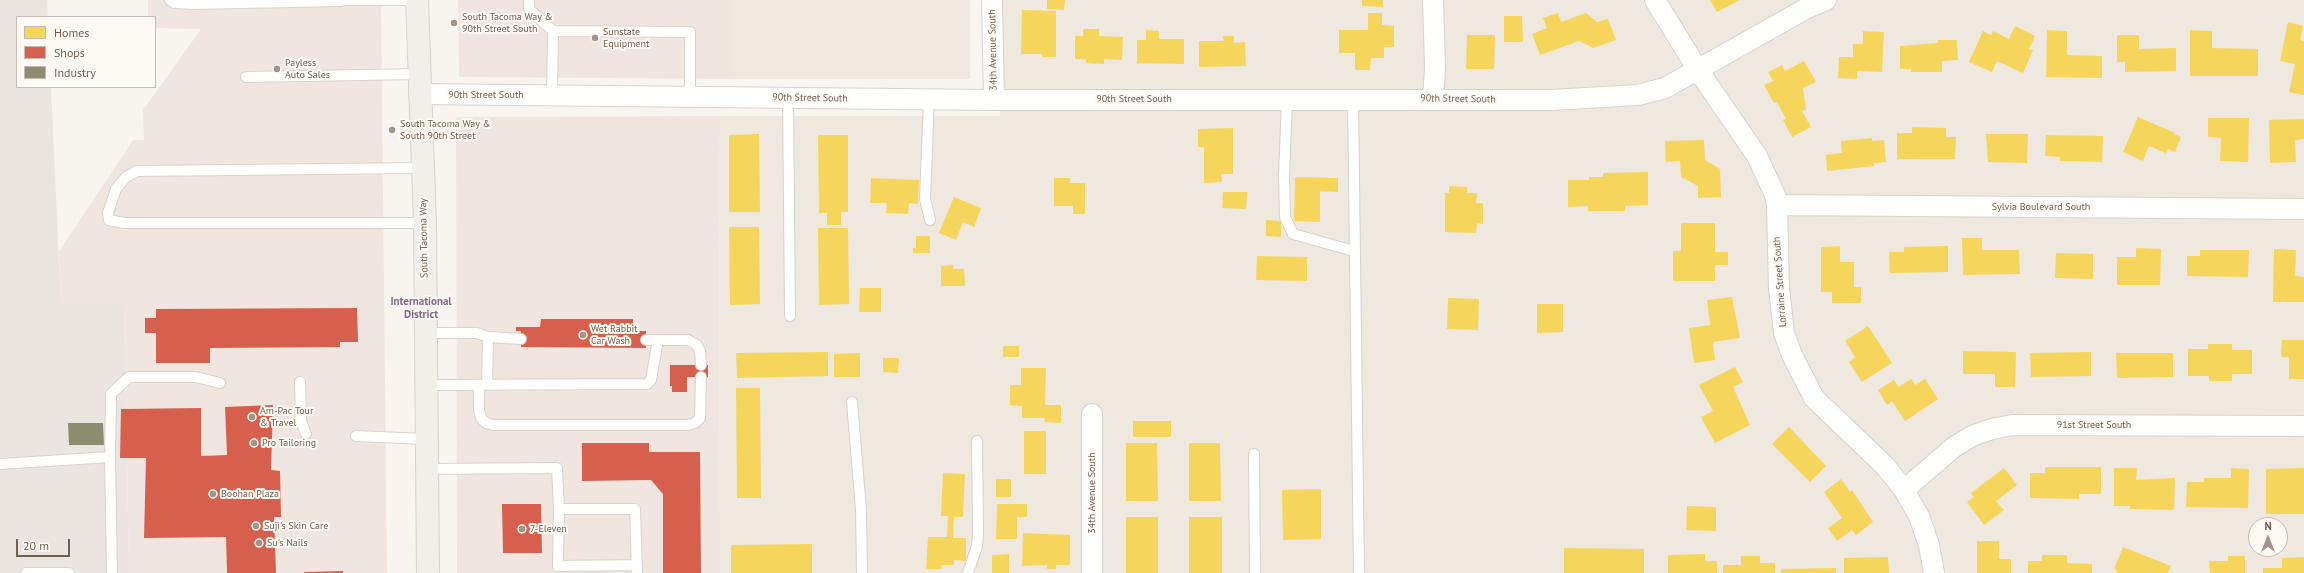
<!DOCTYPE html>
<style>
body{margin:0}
#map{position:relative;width:2304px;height:573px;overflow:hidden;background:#f8f5f0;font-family:"PT Sans",sans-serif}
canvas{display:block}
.legend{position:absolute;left:16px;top:16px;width:140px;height:72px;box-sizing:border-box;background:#fdfaf3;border:1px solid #c6bcb3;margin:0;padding:5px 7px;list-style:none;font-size:12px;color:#735f52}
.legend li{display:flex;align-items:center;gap:8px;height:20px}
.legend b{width:20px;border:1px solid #c6bcb3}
.north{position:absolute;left:2248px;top:517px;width:40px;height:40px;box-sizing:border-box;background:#fdfaf3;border:1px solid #c6bcb3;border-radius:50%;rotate:0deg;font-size:11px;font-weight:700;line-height:16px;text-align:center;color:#735f52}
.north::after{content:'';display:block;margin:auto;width:14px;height:18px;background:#a29489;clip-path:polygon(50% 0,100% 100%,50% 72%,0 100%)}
.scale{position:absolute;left:16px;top:539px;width:54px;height:18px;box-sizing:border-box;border:2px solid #735f52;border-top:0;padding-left:5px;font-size:12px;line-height:14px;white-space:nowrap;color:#735f52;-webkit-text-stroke:3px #fdfaf3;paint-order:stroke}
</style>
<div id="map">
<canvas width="2304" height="573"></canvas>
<ul class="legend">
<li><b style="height:11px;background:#f6d55c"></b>Homes</li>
<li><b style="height:11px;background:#d6604d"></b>Shops</li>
<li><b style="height:11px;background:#8c8c6e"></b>Industry</li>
</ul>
<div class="north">N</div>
<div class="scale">20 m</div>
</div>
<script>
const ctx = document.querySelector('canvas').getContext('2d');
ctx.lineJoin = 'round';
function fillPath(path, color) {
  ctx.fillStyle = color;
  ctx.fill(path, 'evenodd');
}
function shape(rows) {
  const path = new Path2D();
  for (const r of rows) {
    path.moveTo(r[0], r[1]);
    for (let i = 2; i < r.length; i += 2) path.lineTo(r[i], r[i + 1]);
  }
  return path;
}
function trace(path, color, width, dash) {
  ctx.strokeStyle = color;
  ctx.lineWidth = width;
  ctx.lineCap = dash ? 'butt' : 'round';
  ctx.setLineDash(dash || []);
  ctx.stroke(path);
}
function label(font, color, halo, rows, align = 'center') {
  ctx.font = font + ' "PT Sans",sans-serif';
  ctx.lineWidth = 4;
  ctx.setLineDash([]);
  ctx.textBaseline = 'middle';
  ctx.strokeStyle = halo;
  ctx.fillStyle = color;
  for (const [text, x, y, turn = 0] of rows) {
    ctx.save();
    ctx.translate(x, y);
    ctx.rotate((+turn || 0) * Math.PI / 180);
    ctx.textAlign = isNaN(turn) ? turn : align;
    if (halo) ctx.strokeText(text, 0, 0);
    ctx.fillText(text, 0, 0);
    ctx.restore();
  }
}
const residential = shape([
 [731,0,970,0,970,79,731,79],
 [998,0,2304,0,2304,573,720,573,719,116,1000,116],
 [2256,525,2280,525,2280,549,2256,549]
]);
const commercial = shape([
 [148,0,381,0,387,573,129,573,124,305,61,305,59,251,133,140,144,140,143,110,201,29,155,28,155,17,148,17],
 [458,0,731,0,731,79,459,77],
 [719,116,720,573,457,573,456,117]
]);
const industrial = shape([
 [0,0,47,0,48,17,17,17,17,87,51,87,61,305,124,304,129,573,0,573]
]);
const homes = shape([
 [1047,0,1065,0,1064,10,1047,9],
 [1362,0,1383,0,1383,7,1362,6],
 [1710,0,1740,0,1717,12],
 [1022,10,1056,11,1056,57,1042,57,1042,54,1021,54],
 [1368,13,1382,13,1382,25,1394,26,1394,47,1384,47,1384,58,1371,58,1370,70,1355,70,1355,53,1339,53,1339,30,1368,30],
 [1558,13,1561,22,1586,13,1597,22,1608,19,1616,40,1593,48,1579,41,1540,55,1532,34,1547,28,1543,18],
 [1504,16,1522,16,1523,42,1504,42],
 [2288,22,2303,26,2300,40,2304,41,2304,95,2289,92,2295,64,2280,61],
 [2015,26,2035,36,2029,49,2033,50,2023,73,1997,61,1992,72,1969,62,1983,31,1991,35,1993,31,2009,39],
 [1083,29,1099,29,1099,36,1123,37,1122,60,1104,59,1104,64,1086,63,1086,59,1075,59,1075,36,1083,36],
 [1146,30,1159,31,1159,39,1184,39,1184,64,1137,63,1137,40,1146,40],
 [2047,30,2067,31,2067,55,2102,56,2102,78,2046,77],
 [2190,30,2212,31,2212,48,2258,49,2258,76,2190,76],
 [1863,31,1884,32,1882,72,1857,71,1857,79,1838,78,1839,57,1853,57,1853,44,1863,44],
 [1467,35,1495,35,1494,69,1466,69],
 [2117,35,2139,35,2139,49,2176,48,2176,71,2125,72,2125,62,2117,62],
 [1223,36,1234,36,1234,43,1245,42,1246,66,1199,67,1199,41,1224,41],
 [1938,40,1957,40,1958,60,1942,61,1942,72,1911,72,1911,69,1900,69,1900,46,1938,43],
 [1804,61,1816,82,1803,88,1806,109,1802,111,1811,127,1792,137,1783,120,1786,119,1777,102,1774,103,1764,85,1773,81,1768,72,1782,65,1785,71],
 [2138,117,2175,133,2174,134,2181,137,2175,152,2168,149,2166,153,2149,146,2143,161,2123,152],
 [2208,118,2249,118,2248,162,2220,161,2221,138,2208,137],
 [2304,119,2304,139,2295,140,2296,162,2270,163,2269,120],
 [1912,127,1946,128,1946,137,1956,137,1955,159,1897,159,1897,133,1912,133],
 [1233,128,1233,174,1221,174,1222,182,1204,183,1204,147,1198,147,1198,129],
 [759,134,760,212,729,212,729,135],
 [1986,134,2028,134,2027,163,1988,162],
 [818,135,848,135,848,212,841,212,841,225,827,225,827,213,819,213],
 [2046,135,2103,136,2102,162,2060,161,2060,157,2045,156],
 [1872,138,1872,141,1884,140,1886,162,1874,163,1874,166,1827,171,1826,155,1842,153,1841,141],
 [1704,140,1705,160,1720,169,1721,197,1698,198,1698,186,1681,177,1680,161,1666,162,1665,141],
 [1648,172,1648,205,1625,206,1625,211,1588,211,1588,206,1568,207,1568,180,1589,180,1589,177,1603,177,1603,173],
 [1295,177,1338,178,1338,192,1320,191,1320,222,1294,221],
 [871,178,919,180,918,204,909,203,908,214,886,213,887,203,870,203],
 [1054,178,1070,178,1070,183,1085,183,1085,214,1073,214,1073,206,1054,206],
 [1449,186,1467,187,1467,193,1477,193,1476,203,1483,203,1483,224,1477,223,1476,233,1445,232,1445,193,1449,193],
 [1223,192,1247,192,1246,209,1222,208],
 [954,197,981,208,974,227,963,222,956,240,939,233],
 [1266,220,1281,221,1281,237,1266,236],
 [1681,223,1715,223,1715,252,1728,252,1728,265,1715,265,1715,281,1673,281,1673,251,1681,251],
 [729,227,759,227,760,304,730,305],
 [818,228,848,228,849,304,819,305],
 [916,236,930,236,930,253,913,253,913,248,916,248],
 [1962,238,1982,238,1982,250,2019,250,2020,274,1963,275],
 [1840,246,1840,262,1854,262,1854,287,1861,287,1861,303,1832,303,1832,292,1821,292,1821,247],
 [1948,246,1948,272,1890,273,1889,252,1904,252,1904,247],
 [2136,248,2161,249,2160,285,2117,285,2117,257,2136,257],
 [2274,249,2296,250,2295,276,2304,277,2304,302,2273,302],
 [2200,250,2249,250,2248,277,2187,276,2187,256,2200,256],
 [2056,253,2093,254,2093,279,2055,278],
 [1257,256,1307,257,1307,281,1256,280],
 [953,265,953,269,964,269,965,286,941,286,941,266],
 [860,288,881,288,881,312,859,312],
 [1732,297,1740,338,1713,342,1715,360,1694,363,1689,328,1710,325,1707,300],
 [1448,298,1479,299,1478,330,1447,329],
 [1537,304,1563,304,1563,332,1537,333],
 [1868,326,1892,363,1862,382,1849,362,1855,357,1845,341],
 [2282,340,2304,340,2304,379,2289,379,2289,357,2281,357],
 [2208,344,2232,344,2232,350,2252,350,2252,374,2232,374,2232,381,2209,381,2209,376,2188,376,2188,349,2208,349],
 [1003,346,1019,346,1019,357,1003,357],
 [1963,351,2016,352,2015,387,1995,387,1995,374,1963,374],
 [828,352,828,376,737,378,736,353],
 [2091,352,2091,376,2031,377,2030,353],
 [860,353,860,377,834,377,834,354],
 [2116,353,2173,353,2173,377,2117,378],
 [883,358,899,358,898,373,883,372],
 [1735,367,1743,382,1733,387,1750,425,1715,443,1701,417,1713,411,1699,385],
 [1021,368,1046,368,1045,405,1061,405,1061,423,1044,422,1045,418,1022,418,1022,406,1010,405,1010,385,1021,385],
 [1911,379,1915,385,1925,379,1938,399,1905,421,1892,401,1887,405,1878,390,1894,380,1899,387],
 [736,388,760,388,761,498,737,498],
 [1133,421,1171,421,1171,437,1133,437],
 [1789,427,1826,466,1810,482,1772,444],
 [1024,431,1046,431,1046,474,1024,474],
 [1126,443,1157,443,1158,501,1126,501],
 [1189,443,1220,443,1221,501,1189,501],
 [2045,467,2101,467,2101,494,2079,494,2079,499,2030,498,2030,473,2045,473],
 [2004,468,2017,485,1996,501,2004,510,1984,525,1967,502,1974,497,1971,493],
 [2114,468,2137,468,2136,480,2175,478,2174,510,2130,509,2130,506,2114,506],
 [2231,468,2249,469,2248,508,2186,507,2187,482,2204,482,2204,478,2231,478],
 [2304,468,2304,514,2266,514,2266,469],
 [943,473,965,474,963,517,954,517,953,538,966,538,966,561,954,560,954,565,942,565,941,569,926,569,928,537,947,537,948,516,941,516],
 [996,479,1011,479,1011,497,996,497],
 [1841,479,1850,492,1852,490,1873,522,1856,535,1852,530,1837,541,1828,528,1842,518,1824,492],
 [1321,489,1321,539,1283,540,1282,490],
 [997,504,1027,504,1027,517,1017,517,1017,539,996,539],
 [1687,506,1716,507,1716,531,1686,530],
 [1126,517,1158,517,1158,573,1126,573],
 [1189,517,1222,517,1222,573,1189,573],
 [1023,533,1070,535,1070,565,1056,565,1056,569,1047,569,1047,565,1022,566],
 [1977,541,1999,541,1999,559,2011,559,2011,573,1977,573],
 [812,544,812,573,731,573,731,545],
 [2123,547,2171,566,2168,573,2116,573,2117,570,2114,569],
 [1564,548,1644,549,1644,573,1564,573],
 [1009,554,1009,573,992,573,992,555],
 [1705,554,1705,561,1717,561,1717,573,1668,573,1668,555],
 [2042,555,2067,555,2067,563,2092,564,2092,573,2028,573,2028,561,2042,561],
 [1741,556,1760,556,1760,563,1775,563,1775,573,1723,573,1723,565,1741,565],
 [2228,556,2245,556,2245,573,2210,573,2209,561,2228,561],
 [1888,557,1889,573,1844,573,1844,558],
 [2304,557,2304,573,2263,573,2263,568,2282,568,2282,558],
 [1836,568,1836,573,1781,573,1781,569]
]);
const shops = shape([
 [357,308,358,342,340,342,340,347,210,348,210,363,156,363,156,333,145,333,145,318,156,318,156,309],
 [541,319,633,319,633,331,646,331,646,348,521,347,521,331,516,331,516,327,540,327],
 [670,365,708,365,708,377,687,377,687,392,672,392,672,386,670,386],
 [273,405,271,470,280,471,281,517,274,517,276,573,227,573,226,537,144,538,146,458,120,458,121,409,201,408,201,456,227,455,225,407],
 [582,443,649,443,649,452,700,452,701,573,663,573,663,494,651,480,582,481],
 [502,504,541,504,542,553,503,553],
 [343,571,343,573,304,573,304,572]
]);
const industry = shape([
 [68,423,103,423,104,445,69,445]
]);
const lane = shape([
 [170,0,174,3,192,4,341,1],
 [341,0,417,0],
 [529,0,529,9,553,31],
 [246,77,419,74],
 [552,95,553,31,690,32,690,97],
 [788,97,790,316],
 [929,99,925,199,930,220],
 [1287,99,1284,176,1285,217,1293,234,1354,251],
 [1353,99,1359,573],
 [422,168,137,171,126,177,116,189,108,213,109,220,124,223,425,223],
 [426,333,477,333,488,337,521,339],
 [646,340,688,340,697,345,700,351,701,365],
 [300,382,301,421,306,434],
 [425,385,647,384,651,380,658,340],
 [479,385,479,410,481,418,486,423,493,425,688,425,695,423,700,418,701,377],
 [487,385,488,337],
 [852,402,861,510,862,573],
 [356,436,426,439],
 [1254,454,1255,573],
 [0,464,110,457],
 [426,469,557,468,559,509,635,509,637,573],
 [559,509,558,566,637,565],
 [26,573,69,573],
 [112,573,110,457,111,394,129,377,196,377,220,383],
 [968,573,977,546,978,533,977,441]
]);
const street = shape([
 [992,0,994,100],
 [1433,0,1435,68,1433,99],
 [1655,0,1698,70,1757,156,1775,195,1777,205,1779,288,1784,333,1792,355,1814,398,1885,466,1904,490,1919,516,1929,545,1934,573],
 [419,94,994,100,1551,100,1638,95,1665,88,1807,8,1826,0],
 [1777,205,2304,209],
 [1092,414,1092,573],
 [1904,490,1954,447,1972,436,1992,429,2012,425,2304,426]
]);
const primary = shape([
 [417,0,425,223,428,573]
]);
const markers = [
 [454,23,4,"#a29489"],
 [595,38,4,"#a29489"],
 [277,69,4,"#a29489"],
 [392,130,4,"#a29489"],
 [583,335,4,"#a29489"],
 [252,417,4,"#a29489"],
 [254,443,4,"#a29489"],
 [213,494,4,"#a29489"],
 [256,526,4,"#a29489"],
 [522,529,4,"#a29489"],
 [259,543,4,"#a29489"]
];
const poiNames = [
 ["South Tacoma Way &",462,17],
 ["90th Street South",462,29],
 ["Sunstate",603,32],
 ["Equipment",603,44],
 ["Payless",285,63],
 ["Auto Sales",285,75],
 ["South Tacoma Way &",400,124],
 ["South 90th Street",400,136],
 ["Wet Rabbit",591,329],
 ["Car Wash",591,341],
 ["Am-Pac Tour",260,411],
 ["& Travel",260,423],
 ["Pro Tailoring",262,443],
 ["Boohan Plaza",221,494],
 ["Suji's Skin Care",264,526],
 ["7-Eleven",530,529],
 ["Su's Nails",267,543]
];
const streetNames = [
 ["34th Avenue South",993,50,-91],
 ["90th Street South",486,95],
 ["90th Street South",810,98,1],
 ["90th Street South",1134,99],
 ["90th Street South",1458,99,1],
 ["Sylvia Boulevard South",2041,207],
 ["South Tacoma Way",424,238,-91],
 ["Lorraine Street South",1780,282,-94],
 ["91st Street South",2094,425],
 ["34th Avenue South",1092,493,-90]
];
const neighbourhoodNames = [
 ["International",421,302],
 ["District",421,315]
];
fillPath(residential, '#efe8de');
fillPath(commercial, '#f1e6df');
fillPath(industrial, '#eae5e0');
fillPath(homes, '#f6d55c');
fillPath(shops, '#d6604d');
fillPath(industry, '#8c8c6e');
trace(lane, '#d7d2ce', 12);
trace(street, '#d7d2ce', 22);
trace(primary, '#d8d2cd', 24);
trace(lane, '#fefefd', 10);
trace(street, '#fefefd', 20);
trace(primary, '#f2efe8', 22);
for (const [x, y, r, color] of markers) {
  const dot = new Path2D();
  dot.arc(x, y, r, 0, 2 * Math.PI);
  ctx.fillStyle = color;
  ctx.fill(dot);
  trace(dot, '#fdfaf3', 1.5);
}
label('10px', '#735f52', '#fdfaf3', poiNames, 'left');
label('10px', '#735f52', '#fdfaf3', streetNames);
label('bold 11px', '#846a8e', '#fdfaf3', neighbourhoodNames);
</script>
